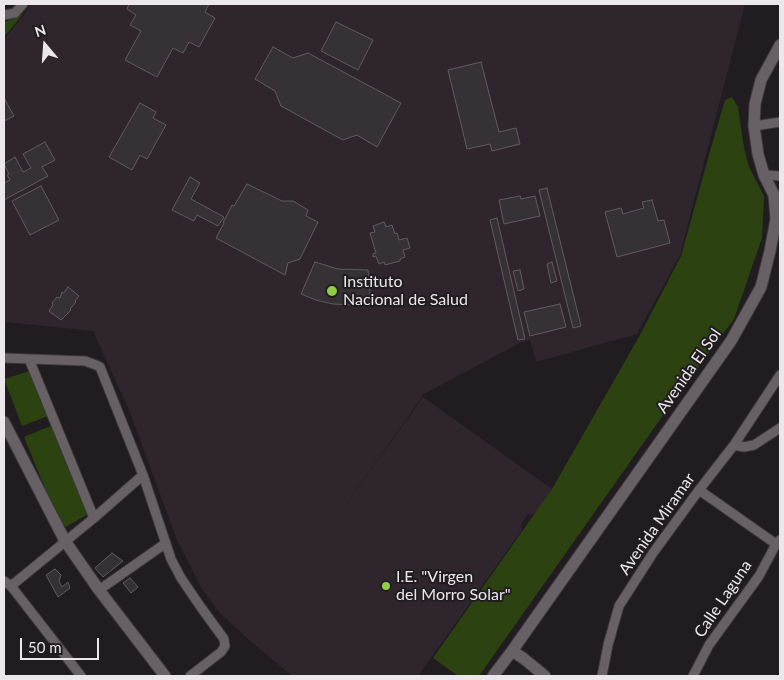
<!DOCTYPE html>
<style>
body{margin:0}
#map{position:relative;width:784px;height:680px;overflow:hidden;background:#211c20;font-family:Lato,sans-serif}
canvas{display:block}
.frame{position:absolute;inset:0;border:5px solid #ebe7ea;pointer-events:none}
.north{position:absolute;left:20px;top:20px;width:50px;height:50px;-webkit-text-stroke:4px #211c20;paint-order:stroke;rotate:342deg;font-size:14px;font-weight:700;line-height:20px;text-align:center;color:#ebe7ea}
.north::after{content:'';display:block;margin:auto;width:18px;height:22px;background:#ebe7ea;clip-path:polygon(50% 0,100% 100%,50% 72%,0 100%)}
.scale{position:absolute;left:20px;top:638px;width:79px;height:22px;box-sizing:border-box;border:2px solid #ebe7ea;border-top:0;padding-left:6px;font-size:15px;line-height:18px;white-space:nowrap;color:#ebe7ea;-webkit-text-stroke:4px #211c20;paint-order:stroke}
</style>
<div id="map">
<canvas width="784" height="680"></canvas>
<div class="frame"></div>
<div class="north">N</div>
<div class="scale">50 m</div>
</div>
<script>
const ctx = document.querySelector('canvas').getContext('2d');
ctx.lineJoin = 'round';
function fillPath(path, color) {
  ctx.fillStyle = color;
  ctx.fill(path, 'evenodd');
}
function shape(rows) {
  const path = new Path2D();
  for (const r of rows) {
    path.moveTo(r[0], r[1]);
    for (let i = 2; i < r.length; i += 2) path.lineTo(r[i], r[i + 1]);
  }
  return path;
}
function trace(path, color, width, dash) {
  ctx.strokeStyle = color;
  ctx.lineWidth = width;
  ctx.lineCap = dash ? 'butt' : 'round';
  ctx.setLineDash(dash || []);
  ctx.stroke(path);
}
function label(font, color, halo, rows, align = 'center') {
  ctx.font = font + ' Lato,sans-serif';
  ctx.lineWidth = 4;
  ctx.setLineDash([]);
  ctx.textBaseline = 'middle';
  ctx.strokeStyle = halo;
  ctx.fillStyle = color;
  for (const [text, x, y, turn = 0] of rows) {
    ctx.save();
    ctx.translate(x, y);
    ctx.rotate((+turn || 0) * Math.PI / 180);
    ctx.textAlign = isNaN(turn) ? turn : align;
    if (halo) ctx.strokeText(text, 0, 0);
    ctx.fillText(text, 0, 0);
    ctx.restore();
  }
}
const built = shape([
 [31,4,745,4,680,255,637,334,536,362,530,340,518,344,424,394,330,527,423,397,552,489,535,514,527,515,521,524,522,530,418,676,292,676,249,640,220,613,202,589,177,540,129,410,93,331,4,322,4,39,25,14]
]);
const green = shape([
 [24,13,4,37,4,22,15,18],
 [732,97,738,107,744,148,749,167,764,196,762,238,734,319,678,394,479,676,458,676,433,658,552,489,640,335,681,256,711,148,725,100],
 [30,371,48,416,22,426,4,379],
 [53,425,90,513,62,529,24,437]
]);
const building = shape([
 [129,4,209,4,205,12,215,18,199,47,189,42,183,53,173,48,157,77,125,60,141,31,130,25,136,15,127,9,129,4],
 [336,22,373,40,358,70,321,51,336,22],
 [273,47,293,58,308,53,401,103,377,147,357,135,343,140,281,106,275,91,255,79,273,47],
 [481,62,499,132,516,128,520,144,492,151,490,144,467,149,448,70,481,62],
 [4,98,14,116,4,121,4,98],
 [140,103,156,112,153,118,166,125,147,159,140,155,132,170,109,157,140,103],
 [45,142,55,160,42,167,48,176,4,200,4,183,10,180,7,175,9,174,4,164,15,157,23,172,31,168,23,154,45,142],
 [190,177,200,183,191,199,224,217,218,226,197,215,194,221,172,210,190,177],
 [247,184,282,201,293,201,308,210,306,216,318,222,300,259,288,263,285,275,216,238,224,223,223,223,232,205,234,206,247,184],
 [41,186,59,220,30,235,12,201,41,186],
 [547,188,581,326,573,328,539,190,547,188],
 [520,196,521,199,535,196,540,216,504,224,499,200,520,196],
 [652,200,658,221,664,220,670,243,617,257,605,212,621,208,623,214,644,208,642,202,652,200],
 [497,218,525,339,518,340,490,220,497,218],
 [384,222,386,227,392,225,395,234,397,233,399,240,407,238,410,248,403,250,405,257,400,259,400,261,385,265,384,262,379,264,376,256,373,257,373,254,376,253,370,233,375,232,373,226,384,222],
 [315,262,338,269,368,270,371,304,352,305,333,304,316,300,301,294,315,262],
 [552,262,557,281,551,283,547,264,552,262],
 [520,270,524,289,518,291,513,271,520,270],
 [68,287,79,296,75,301,76,302,70,309,71,310,61,320,49,311,53,305,52,303,57,297,60,298,62,292,64,293,68,287],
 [560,304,566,327,530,336,524,312,560,304],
 [112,553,123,561,103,577,95,568,112,553],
 [55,569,61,575,59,581,62,587,68,582,70,588,58,597,46,575,55,569],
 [130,578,138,587,131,593,123,583,130,578]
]);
const minor = shape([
 [4,15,15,13,23,4],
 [754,126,780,122],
 [764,175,780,176],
 [4,358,85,361,96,365,100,367,143,475,171,559,181,578,200,606,224,639,225,646,221,652,190,676],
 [29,359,94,518],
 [734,445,744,447,754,445,780,428],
 [699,490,776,544],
 [4,581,11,586,81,676],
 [11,586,94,518,143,475],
 [99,590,166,543],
 [602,676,608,645,619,606,653,553,699,490,734,445,780,375],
 [693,676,709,645,759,576,776,544,780,540]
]);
const tertiary = shape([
 [4,422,65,541,99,590,165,676],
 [512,651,523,658,545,676],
 [493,676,512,651,731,341,761,287,770,251,776,219,774,195,764,175,758,154,754,126,755,104,761,80,780,45]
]);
const markers = [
 [332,291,6,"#8dce44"],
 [386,586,5,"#8dce44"]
];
const poiNames = [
 ["Instituto",343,282],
 ["Nacional de Salud",343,300],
 ["I.E. \"Virgen",396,577],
 ["del Morro Solar\"",396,595]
];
const streetNames = [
 ["Avenida El Sol",689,371,-55],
 ["Avenida Miramar",657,524,-55],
 ["Calle Laguna",723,599,-56]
];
fillPath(built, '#2f252c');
fillPath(green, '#2c4311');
fillPath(building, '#363135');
trace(building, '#615b5f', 1);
trace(minor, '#3c383b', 11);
trace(tertiary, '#3c383b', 13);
trace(minor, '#676165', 9);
trace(tertiary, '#676165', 11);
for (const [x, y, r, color] of markers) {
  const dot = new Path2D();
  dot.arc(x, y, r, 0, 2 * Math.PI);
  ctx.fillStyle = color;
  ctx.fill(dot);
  trace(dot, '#211c20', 2);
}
label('16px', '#ebe7ea', '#211c20', poiNames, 'left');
label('16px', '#ebe7ea', '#211c20', streetNames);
</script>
